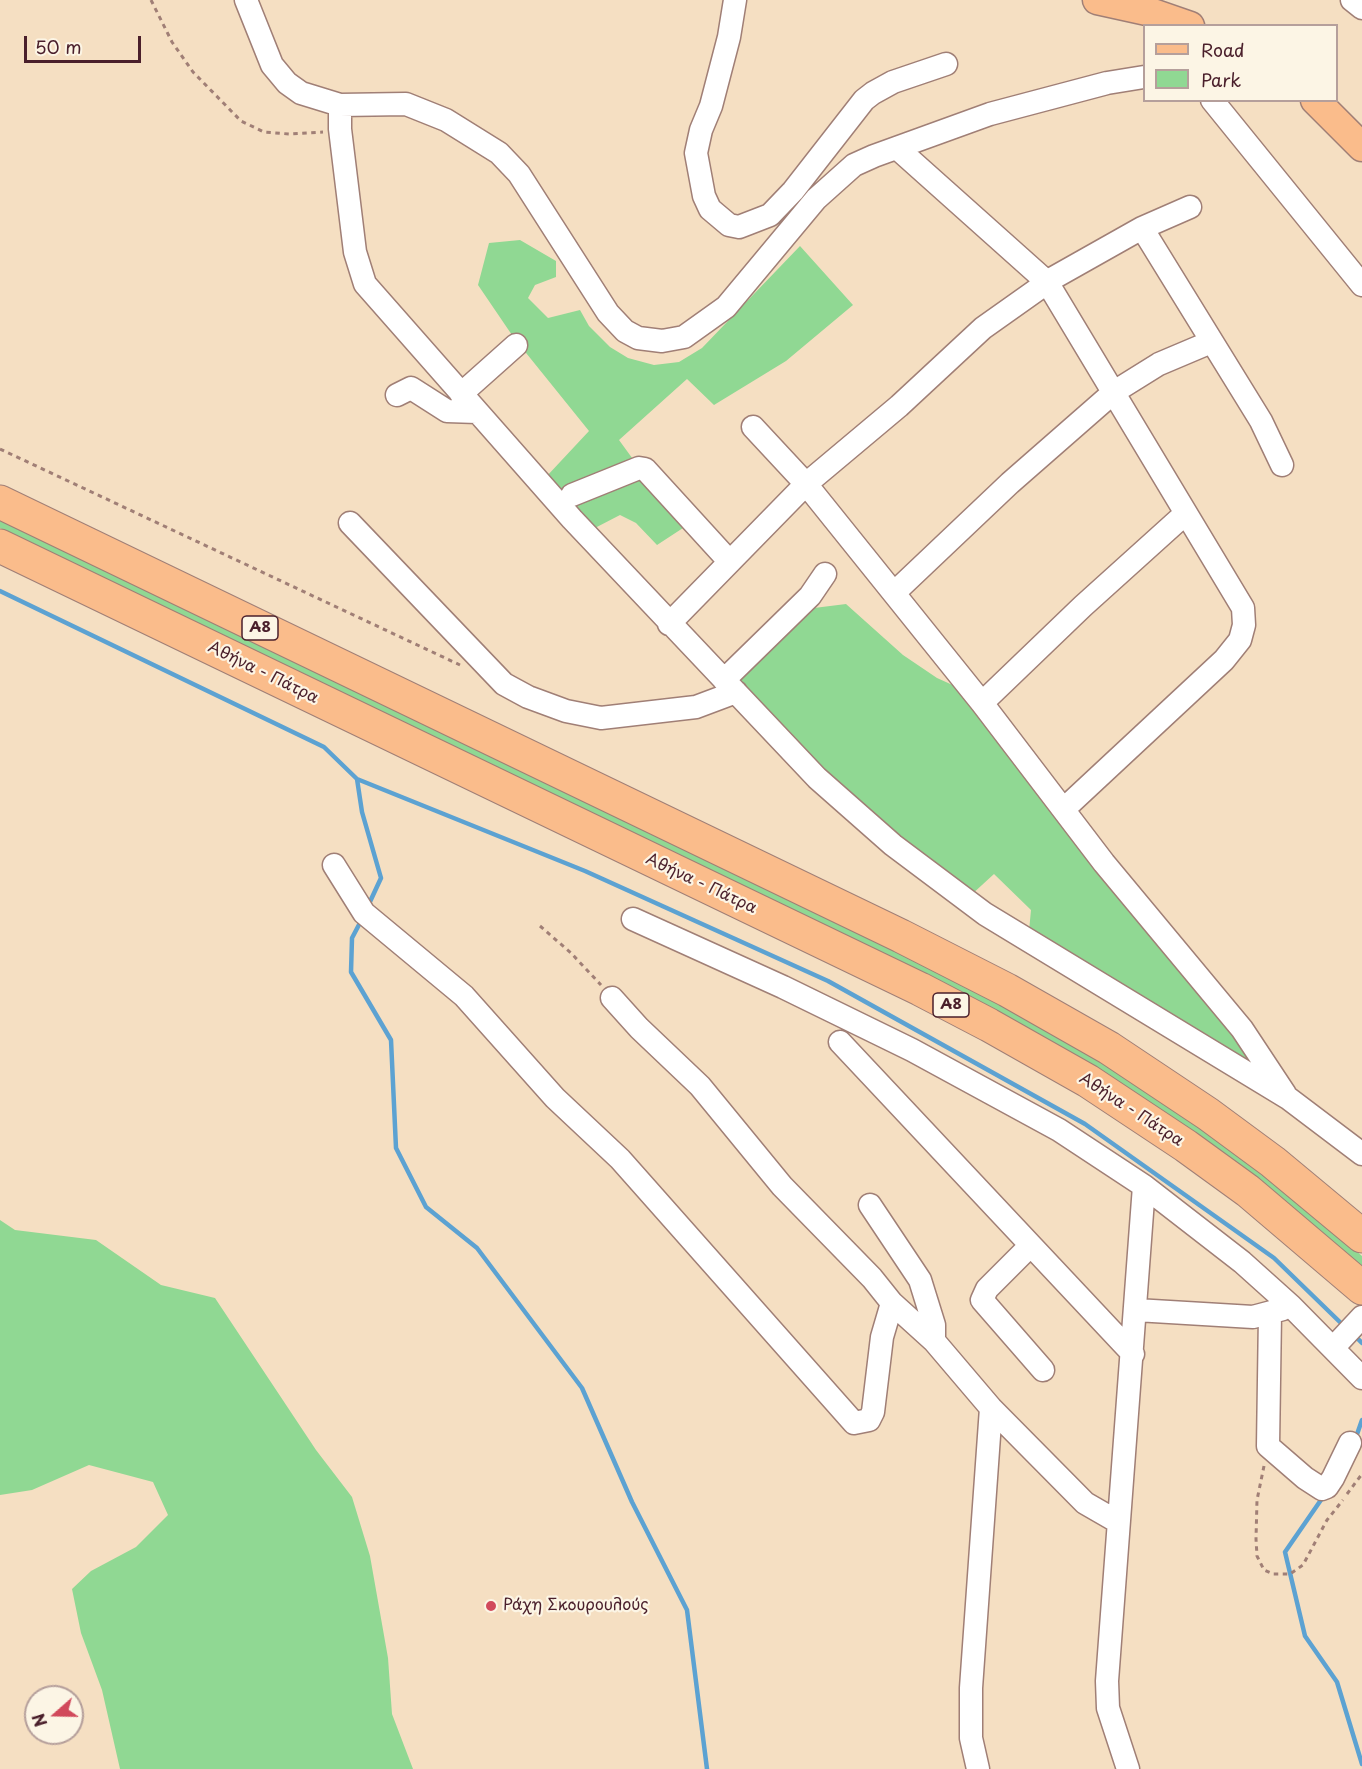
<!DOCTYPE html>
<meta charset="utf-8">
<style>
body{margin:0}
#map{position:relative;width:1362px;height:1769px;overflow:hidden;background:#f5dfc2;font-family:"Playpen Sans",sans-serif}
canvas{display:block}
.legend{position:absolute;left:1143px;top:24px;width:195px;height:78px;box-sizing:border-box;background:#fcf5e5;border:2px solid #b59f9b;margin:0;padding:8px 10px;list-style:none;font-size:18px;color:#4a1f2b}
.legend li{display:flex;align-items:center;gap:12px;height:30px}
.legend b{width:30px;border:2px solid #b59f9b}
.north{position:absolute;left:24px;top:1685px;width:60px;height:60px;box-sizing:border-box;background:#fcf5e5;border:2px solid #b59f9b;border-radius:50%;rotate:250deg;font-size:16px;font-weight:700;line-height:24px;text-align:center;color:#4a1f2b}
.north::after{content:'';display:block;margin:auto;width:21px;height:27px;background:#d1495b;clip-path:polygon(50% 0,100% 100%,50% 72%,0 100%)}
.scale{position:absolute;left:24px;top:36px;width:117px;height:27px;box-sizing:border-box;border:3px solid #4a1f2b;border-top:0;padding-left:8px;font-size:18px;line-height:21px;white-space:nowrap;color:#4a1f2b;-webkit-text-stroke:4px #fcf5e5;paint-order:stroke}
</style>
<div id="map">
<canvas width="1362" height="1769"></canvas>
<ul class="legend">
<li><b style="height:8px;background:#fabc8b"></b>Road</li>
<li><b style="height:16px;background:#90d893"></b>Park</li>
</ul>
<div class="north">N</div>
<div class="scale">50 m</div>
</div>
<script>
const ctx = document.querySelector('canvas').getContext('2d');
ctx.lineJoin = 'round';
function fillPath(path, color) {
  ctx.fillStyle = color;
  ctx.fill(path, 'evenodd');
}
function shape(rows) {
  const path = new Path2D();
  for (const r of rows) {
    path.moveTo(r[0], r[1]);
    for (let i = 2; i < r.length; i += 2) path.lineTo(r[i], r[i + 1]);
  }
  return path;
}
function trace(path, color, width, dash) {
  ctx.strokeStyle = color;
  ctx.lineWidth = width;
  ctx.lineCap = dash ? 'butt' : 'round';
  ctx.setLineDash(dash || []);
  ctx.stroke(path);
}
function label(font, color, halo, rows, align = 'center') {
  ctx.font = font + ' "Playpen Sans",sans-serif';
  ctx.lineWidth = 4.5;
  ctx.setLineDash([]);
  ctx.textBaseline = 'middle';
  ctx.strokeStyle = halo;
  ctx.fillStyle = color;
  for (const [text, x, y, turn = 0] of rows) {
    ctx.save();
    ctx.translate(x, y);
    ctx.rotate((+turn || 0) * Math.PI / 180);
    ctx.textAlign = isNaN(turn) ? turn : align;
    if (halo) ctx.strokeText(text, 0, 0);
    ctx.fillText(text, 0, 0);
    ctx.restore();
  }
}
const green = shape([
 [520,240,556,261,556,277,535,285,528,298,548,318,580,310,589,326,610,347,628,358,654,365,679,362,702,348,800,246,853,305,786,361,714,405,687,379,619,440,683,528,657,545,636,523,620,515,593,529,546,477,589,431,514,338,478,285,489,243],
 [0,519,931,967,1068,1041,1201,1127,1294,1198,1362,1256,1362,1267,1258,1179,508,775,0,528],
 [846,604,903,655,937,678,957,687,1254,1061,1254,1066,1029,931,1031,910,994,874,970,896,877,826,735,679,806,609],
 [0,1220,15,1230,96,1240,161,1285,215,1298,316,1450,352,1497,370,1556,388,1658,392,1714,413,1769,120,1769,102,1690,81,1633,72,1589,91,1571,136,1547,168,1515,153,1482,89,1465,32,1490,0,1495]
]);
const stream = shape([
 [0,591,324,747,357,779,585,871,828,981,1085,1124,1274,1258,1345,1327],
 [357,779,362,812,381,878,368,906],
 [362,919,352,938,351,972,391,1040,396,1148,426,1207,477,1248,582,1388,632,1502,687,1610,707,1769],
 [1353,1334,1362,1343],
 [1355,1440,1362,1420],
 [1323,1497,1285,1552,1305,1636,1337,1682,1362,1764]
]);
const path = shape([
 [151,0,172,42,193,72,241,121,264,132,289,134,323,132],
 [0,449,460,665],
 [540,926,571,953,601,985],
 [1264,1466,1257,1500,1256,1539,1257,1556,1264,1570,1273,1574,1290,1574,1303,1565,1327,1520,1343,1500],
 [1347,1494,1362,1474]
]);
const minor = shape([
 [246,0,272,65,287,83,301,93,340,105,406,104,446,120,499,153,519,174,608,313,625,331,638,338,662,341,684,337,726,307,816,199,854,165,874,156,990,114,1107,83,1144,77],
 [735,0,729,37,711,106,701,130,696,153,704,196,710,209,729,225,739,227,770,215,793,191,864,100,873,93,893,82,946,64],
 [1352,0,1362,8],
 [1212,100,1362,285],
 [340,105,340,129,355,252,365,284,572,519,817,778,893,845,985,914,1288,1098,1362,1154],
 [897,148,1047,282,1243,608,1244,625,1240,640,1224,660,1064,809],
 [1142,228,1261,421,1282,465],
 [461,394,516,345],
 [397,395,411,388,447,411,477,412],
 [753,427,806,484,982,703,1104,863,1242,1029,1285,1094],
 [572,495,639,468,645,469,729,561],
 [350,523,504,684,528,697,566,711,601,718,696,707,736,692],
 [894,593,1010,483,1114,392,1159,364,1211,342],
 [669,624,806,484,899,406,983,328,1055,277,1142,228,1190,207],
 [724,680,810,596,825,574],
 [982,703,1083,606,1185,514],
 [334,865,364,913,464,996,555,1098,620,1159,854,1423,869,1420,873,1412,882,1337,892,1303],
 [633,919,783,987,912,1050,1059,1130,1144,1186,1242,1262,1291,1306,1362,1378],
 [612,998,639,1028,700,1086,782,1186,872,1278,892,1303,934,1341,991,1408,1085,1503,1118,1522],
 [840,1042,1133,1354],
 [870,1205,920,1280,934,1325,934,1341],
 [1030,1246,987,1289,982,1300,1043,1370],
 [1136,1310,1253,1317,1283,1309],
 [1270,1314,1268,1446,1305,1478,1322,1489,1327,1487,1333,1478,1350,1443],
 [1334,1347,1362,1317],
 [978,1769,971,1738,971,1688,991,1408],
 [1128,1769,1108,1708,1107,1681,1144,1186]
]);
const major = shape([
 [1097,0,1147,11,1190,26],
 [1315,100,1362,147]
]);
const highway = shape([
 [0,502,901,936,1007,990,1109,1048,1208,1114,1273,1162,1362,1236],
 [0,546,920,989,989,1025,1088,1081,1186,1146,1248,1191,1362,1288]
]);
const markers = [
 [491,1606,6,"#d1495b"]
];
const shields = [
 [260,628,36],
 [951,1005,36]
];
const shieldNames = [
 ["Α8",260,628],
 ["Α8",951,1005]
];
const streetNames = [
 ["Αθήνα - Πάτρα",263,673,26],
 ["Αθήνα - Πάτρα",701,884,25],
 ["Αθήνα - Πάτρα",1131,1110,33]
];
const poiNames = [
 ["Ράχη Σκουρουλούς",503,1606]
];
fillPath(green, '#90d893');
trace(stream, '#5ca2d2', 4.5);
trace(minor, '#a07f76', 25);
trace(major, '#a07f76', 31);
trace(highway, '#a07f76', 35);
trace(path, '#a07f76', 3, [4.5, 4.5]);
trace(minor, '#fff', 22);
trace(major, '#fabc8b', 28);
trace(highway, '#fabc8b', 33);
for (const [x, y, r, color] of markers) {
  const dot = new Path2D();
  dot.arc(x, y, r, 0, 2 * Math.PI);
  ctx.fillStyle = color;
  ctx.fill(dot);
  trace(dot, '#fcf5e5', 2);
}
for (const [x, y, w] of shields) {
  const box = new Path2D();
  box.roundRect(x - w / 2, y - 12, w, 24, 4.5);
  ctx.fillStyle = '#fcf5e5';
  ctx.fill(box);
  trace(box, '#4a1f2b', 1.5);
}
label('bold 15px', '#4a1f2b', null, shieldNames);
label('16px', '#4a1f2b', '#fcf5e5', streetNames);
label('16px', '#4a1f2b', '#fcf5e5', poiNames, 'left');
</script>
